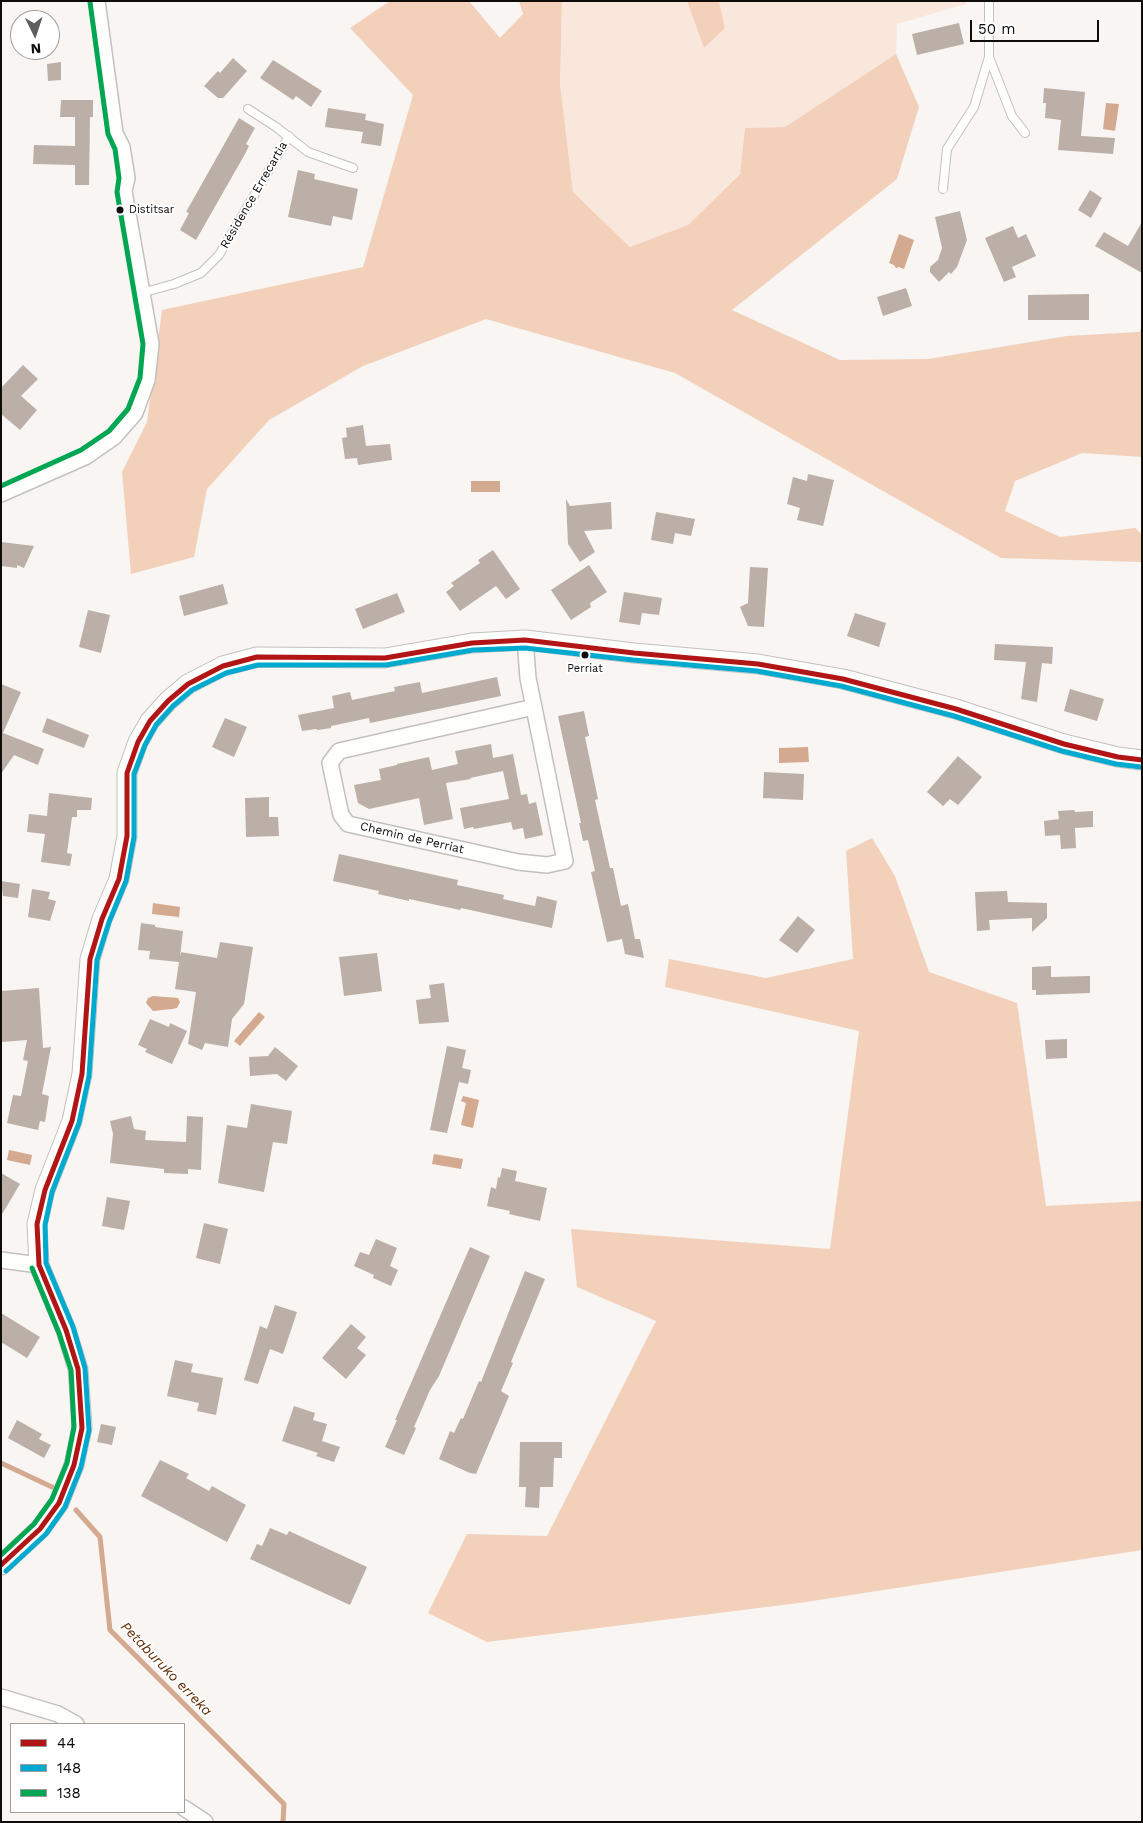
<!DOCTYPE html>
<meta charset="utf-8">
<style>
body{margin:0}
#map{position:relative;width:1143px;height:1823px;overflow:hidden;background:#f8f5f2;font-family:"Work Sans",sans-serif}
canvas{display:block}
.frame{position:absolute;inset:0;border:2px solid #0e0c0b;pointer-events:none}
.legend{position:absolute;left:10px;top:1723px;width:175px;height:90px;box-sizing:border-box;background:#fff;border:1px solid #9f9e9d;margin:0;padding:6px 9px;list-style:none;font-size:15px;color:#0e0c0b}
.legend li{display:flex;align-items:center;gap:10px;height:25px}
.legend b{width:25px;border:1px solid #9f9e9d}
.north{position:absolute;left:10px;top:10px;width:50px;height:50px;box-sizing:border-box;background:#fff;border:1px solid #9f9e9d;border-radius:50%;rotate:176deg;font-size:14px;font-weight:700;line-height:20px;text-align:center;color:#0e0c0b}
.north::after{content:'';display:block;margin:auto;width:18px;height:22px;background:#605e5c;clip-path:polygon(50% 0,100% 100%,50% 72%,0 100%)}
.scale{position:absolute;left:970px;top:20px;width:129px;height:22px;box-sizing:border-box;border:2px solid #0e0c0b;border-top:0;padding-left:6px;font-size:15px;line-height:18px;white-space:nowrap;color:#0e0c0b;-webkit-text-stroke:4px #fff;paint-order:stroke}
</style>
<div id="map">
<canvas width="1143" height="1823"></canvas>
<div class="frame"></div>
<ul class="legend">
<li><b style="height:6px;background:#b21515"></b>44</li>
<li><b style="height:6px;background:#00a9ce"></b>148</li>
<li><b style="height:6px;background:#00a651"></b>138</li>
</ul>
<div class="north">N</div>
<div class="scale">50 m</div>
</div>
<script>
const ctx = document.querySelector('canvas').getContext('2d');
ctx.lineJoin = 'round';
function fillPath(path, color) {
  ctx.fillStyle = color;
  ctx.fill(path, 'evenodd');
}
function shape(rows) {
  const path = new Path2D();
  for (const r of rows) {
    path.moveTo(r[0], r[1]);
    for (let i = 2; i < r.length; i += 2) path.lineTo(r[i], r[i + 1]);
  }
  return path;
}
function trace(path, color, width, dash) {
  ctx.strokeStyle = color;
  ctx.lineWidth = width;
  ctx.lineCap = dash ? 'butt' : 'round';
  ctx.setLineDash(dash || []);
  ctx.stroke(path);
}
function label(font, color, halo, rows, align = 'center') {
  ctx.font = font + ' "Work Sans",sans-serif';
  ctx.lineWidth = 4;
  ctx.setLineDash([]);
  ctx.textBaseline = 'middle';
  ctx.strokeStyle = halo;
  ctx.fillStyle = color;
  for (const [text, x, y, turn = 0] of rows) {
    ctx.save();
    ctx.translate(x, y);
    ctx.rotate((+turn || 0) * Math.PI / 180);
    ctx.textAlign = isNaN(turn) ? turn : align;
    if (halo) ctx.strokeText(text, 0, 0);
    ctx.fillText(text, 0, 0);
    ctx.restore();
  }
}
const green = shape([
 [562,1,687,1,704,48,725,28,719,1,966,1,966,4,897,24,896,54,785,127,745,128,740,173,688,225,630,247,573,192,560,84]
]);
const forest = shape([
 [390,1,469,1,500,38,523,14,519,1,562,1,560,84,573,192,630,247,688,225,740,174,745,128,785,127,896,54,919,107,897,179,732,310,840,360,928,359,1067,336,1139,332,1142,327,1142,457,1082,453,1015,481,1005,511,1060,537,1135,528,1142,534,1142,562,1001,558,675,373,486,319,363,366,269,420,207,489,194,557,131,574,122,472,147,422,162,310,363,267,413,95,350,28],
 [687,1,719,1,725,28,704,48],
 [872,838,895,876,929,972,1017,1003,1046,1206,1142,1201,1142,1550,806,1602,487,1642,428,1613,467,1534,547,1536,656,1321,577,1287,571,1229,830,1249,859,1031,665,987,669,959,766,978,853,959,846,851]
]);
const water = shape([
 [1106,103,1119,104,1115,131,1103,129],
 [899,234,914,240,904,269,899,267,896,268,894,265,889,263],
 [471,481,500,481,500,492,471,492],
 [808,747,809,762,779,763,779,748],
 [153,903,180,907,179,917,152,914],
 [153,996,178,998,180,1002,177,1008,172,1009,153,1011,146,1003,148,998],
 [259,1012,265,1017,240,1046,234,1041],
 [463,1096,479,1100,473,1128,461,1125,466,1103,461,1101],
 [9,1150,32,1155,30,1165,7,1160],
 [434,1154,463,1159,461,1169,432,1164]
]);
const stream = shape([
 [1,1463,52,1487],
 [76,1510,100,1537,110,1630,284,1804,283,1822]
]);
const building = shape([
 [959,23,964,44,917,55,912,34],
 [233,58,247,71,223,98,218,98,204,86,218,71,220,73],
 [273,60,322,91,311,107,296,96,293,100,260,78],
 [61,62,61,80,48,81,47,64],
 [1044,88,1085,92,1081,136,1115,138,1113,154,1058,150,1061,120,1045,118,1046,103,1043,103],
 [61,100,93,100,93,117,90,117,89,185,75,185,75,165,33,164,34,145,75,146,75,117,60,117],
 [328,108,366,114,365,120,384,124,381,146,361,143,363,132,325,127],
 [239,118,255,128,246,144,249,146,245,154,196,240,180,230,189,213,186,212],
 [298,170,315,174,314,179,358,189,352,220,333,216,331,226,288,217],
 [1090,190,1102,198,1091,218,1078,210],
 [960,211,967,240,957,267,951,274,949,272,939,282,930,272,930,267,938,260,942,248,935,217],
 [1142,222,1142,273,1095,246,1104,232,1128,246],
 [1013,226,1018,238,1026,234,1036,256,1012,267,1016,277,1004,282,985,238],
 [906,288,912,306,883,316,877,297],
 [1089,294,1089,320,1028,320,1028,295],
 [23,365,38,379,21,396,37,410,20,430,1,414,1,388],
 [363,425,366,446,390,444,392,460,358,465,357,458,345,459,342,438,347,437,346,428],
 [808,474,834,480,823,526,797,520,800,508,787,504,793,477,807,481],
 [566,499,570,506,611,502,612,529,584,531,595,552,580,562,568,544],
 [656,512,695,519,691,536,675,533,673,544,651,540],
 [1,542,34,546,24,568,17,565,17,568,1,566],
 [493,550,520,589,506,599,496,586,460,611,446,592,454,586,451,583,480,563,478,560],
 [589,565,607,592,590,603,591,607,571,620,551,590],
 [750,567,768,568,764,627,748,626,740,607,748,603],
 [223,584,228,604,184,616,179,596],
 [624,592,662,598,659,615,642,613,640,625,619,622],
 [397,593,405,612,363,629,355,609],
 [88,610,110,615,101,653,79,647],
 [855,613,886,623,879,647,847,636],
 [995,644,1053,647,1052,664,1042,663,1037,702,1021,699,1026,662,994,660],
 [497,677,501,696,370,723,369,718,331,726,331,728,318,730,316,729,302,731,298,715,334,708,332,696,350,692,352,700,395,691,394,687,420,682,422,693],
 [1,684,21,692,3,733,44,749,38,765,14,755,1,774],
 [1070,689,1104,699,1097,721,1064,711],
 [584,711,589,736,585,737,598,799,595,800,610,868,613,868,621,906,628,904,635,939,640,939,644,958,625,954,622,939,607,942,591,872,595,871,588,840,583,841,579,823,581,823,558,716],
 [47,718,89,735,84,748,42,732],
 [225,718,247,727,234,757,212,747],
 [491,744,493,758,513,754,521,795,527,794,529,804,536,802,543,835,525,839,523,828,513,830,511,822,474,829,473,827,464,829,460,808,509,799,503,771,470,778,471,779,446,783,453,819,424,825,419,798,369,809,358,803,354,785,381,780,379,769,397,765,397,764,429,757,432,770,458,764,455,751],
 [958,756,982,777,958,805,950,799,943,806,927,792],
 [764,772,804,774,803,800,763,798],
 [49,793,92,798,91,810,77,810,77,817,72,817,67,853,72,854,70,866,41,862,45,834,27,832,29,814,47,816],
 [269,797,269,817,278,817,279,836,246,837,245,798],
 [1074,810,1075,812,1093,811,1093,827,1075,828,1076,848,1061,849,1060,835,1045,836,1044,821,1059,819,1058,811],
 [339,854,458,880,457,885,504,895,503,899,535,906,537,896,557,901,552,928,461,908,460,910,409,899,409,901,378,894,379,891,333,881],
 [1,881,20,884,18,898,3,896],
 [32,889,50,892,48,899,56,901,50,921,28,917],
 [1007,891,1008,902,1047,903,1047,918,1032,932,1032,918,989,920,990,930,977,931,975,892],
 [798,916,815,930,797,953,779,940],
 [141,923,155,925,155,927,183,931,180,957,180,952,217,958,220,942,253,947,244,1004,232,1019,228,1047,205,1043,202,1050,188,1044,196,992,175,989,179,962,149,959,150,951,138,950],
 [377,953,382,991,344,996,339,957],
 [1051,966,1051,977,1090,976,1090,993,1036,995,1036,990,1032,990,1032,967],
 [444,983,449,1022,419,1024,416,1000,431,998,429,985],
 [39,988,43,1048,51,1047,42,1094,49,1096,45,1122,40,1121,38,1130,7,1123,13,1095,21,1096,28,1061,23,1060,27,1040,1,1042,1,991],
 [150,1019,169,1027,170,1023,187,1031,172,1064,145,1052,147,1049,138,1045],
 [1067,1039,1067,1058,1046,1059,1045,1040],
 [447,1046,466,1050,462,1068,471,1070,468,1084,459,1082,447,1133,430,1130],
 [275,1047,298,1066,286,1081,277,1074,250,1076,249,1057,268,1056],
 [251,1104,292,1111,287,1144,273,1142,264,1192,218,1183,227,1125,247,1128],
 [131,1116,134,1129,146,1131,145,1140,186,1142,187,1116,203,1117,201,1170,188,1169,188,1174,164,1173,164,1169,110,1163,113,1134,110,1121],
 [502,1168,517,1171,515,1181,547,1188,540,1221,509,1214,510,1211,487,1206,491,1187,496,1189,498,1177,500,1178],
 [1,1173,20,1184,1,1216],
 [107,1197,130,1201,124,1230,102,1226],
 [204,1223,228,1229,220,1264,196,1258],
 [376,1239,397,1248,390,1266,398,1270,391,1286,373,1278,374,1275,354,1266,360,1252,369,1255],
 [470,1247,490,1256,439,1376,430,1390,414,1427,416,1428,404,1455,385,1447,397,1420,395,1420],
 [525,1271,545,1279,520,1340,511,1362,513,1363,501,1391,509,1396,476,1474,470,1473,439,1459,450,1431,454,1433,461,1418,463,1419,479,1381,481,1382],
 [275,1305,297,1312,283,1354,270,1349,258,1384,244,1380,260,1326,267,1329],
 [1,1313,40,1337,27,1358,1,1342],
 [351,1324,366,1337,357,1348,366,1355,346,1379,322,1358],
 [175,1360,193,1364,191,1372,223,1378,216,1415,197,1411,199,1403,167,1396],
 [294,1406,315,1413,313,1420,327,1424,322,1441,340,1447,334,1462,316,1456,318,1453,282,1441],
 [17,1420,42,1434,39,1439,51,1445,44,1458,8,1438],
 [101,1424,116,1427,112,1445,97,1442],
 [520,1442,562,1442,562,1458,554,1458,553,1487,540,1487,539,1508,525,1507,526,1487,519,1487],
 [160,1460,189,1474,186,1478,209,1491,212,1486,246,1505,227,1542,141,1496],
 [270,1528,287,1535,289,1531,367,1567,350,1605,250,1559,257,1544,262,1546]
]);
const service = shape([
 [989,1,989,57,1012,116,1025,133],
 [248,109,276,127,308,152,353,168],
 [943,189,947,149,974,107,989,57],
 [141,293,174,284,201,273,219,255,289,136]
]);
const minor = shape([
 [1,494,85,457,114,437,135,413,147,380,151,344,124,191,127,178,122,147,115,133,97,1],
 [525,640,528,678,565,861,547,865,518,862,348,824,341,815,330,763,339,751,534,707],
 [1,1260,39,1265],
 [1,1697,58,1714,76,1724],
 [184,1808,205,1822]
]);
const tertiary = shape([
 [1,1565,40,1529,59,1503,74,1465,82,1428,78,1369,66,1330,39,1265,37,1224,45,1190,72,1121,82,1074,90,959,102,919,119,879,127,836,127,773,138,742,150,721,168,701,188,684,223,666,257,657,385,658,472,643,525,640,634,653,758,664,843,679,956,709,1064,744,1118,757,1142,760]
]);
const bus1 = shape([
 [1,1565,40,1529,59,1503,74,1465,82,1428,78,1369,66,1330,39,1265,37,1224,45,1190,72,1121,82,1074,90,959,102,919,119,879,127,836,127,773,138,742,150,721,168,701,188,684,223,666,257,657,385,658,472,643,525,640,634,653,758,664,843,679,956,709,1064,744,1118,757,1142,760]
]);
const bus2 = shape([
 [6,1571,46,1534,65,1507,81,1467,89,1430,85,1368,73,1327,46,1263,45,1225,52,1192,79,1123,89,1076,97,960,109,922,126,881,134,837,134,774,145,745,156,725,173,706,192,690,226,673,258,665,386,665,473,650,525,648,633,660,757,671,841,686,954,716,1062,751,1116,764,1141,767]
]);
const bus3 = shape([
 [1,486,81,450,109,431,128,409,140,378,143,344,117,192,119,178,115,149,108,134,90,2],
 [1,1555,34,1524,52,1499,67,1463,74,1427,71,1370,59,1333,32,1268]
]);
const markers = [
 [120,210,4.5,"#0e0c0b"],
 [585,655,4.5,"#0e0c0b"]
];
const busNames = [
 ["Distitsar",129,210],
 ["Perriat",585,669,"center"]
];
const streetNames = [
 ["Résidence Errecartia",254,195,-60],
 ["Chemin de Perriat",412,838,13]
];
const waterNames = [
 ["Petaburuko erreka",166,1669,46]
];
fillPath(green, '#fae7db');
fillPath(forest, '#f3d0ba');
fillPath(water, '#d3a990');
trace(stream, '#d3a990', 5);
fillPath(building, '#bbafa7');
trace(service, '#c3c1bf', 10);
trace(minor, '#c3c1bf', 18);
trace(tertiary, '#c3c1bf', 21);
trace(service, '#fefefd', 8);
trace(minor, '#fefefd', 15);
trace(tertiary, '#fefefd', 19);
trace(bus1, '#b21515', 5);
trace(bus2, '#00a9ce', 5);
trace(bus3, '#00a651', 5);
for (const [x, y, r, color] of markers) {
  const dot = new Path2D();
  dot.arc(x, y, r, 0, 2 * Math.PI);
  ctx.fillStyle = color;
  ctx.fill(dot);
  trace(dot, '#fff', 2);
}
label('11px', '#0e0c0b', '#fff', busNames, 'left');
label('12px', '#0e0c0b', '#fff', streetNames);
label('italic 14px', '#602a00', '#fff', waterNames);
</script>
